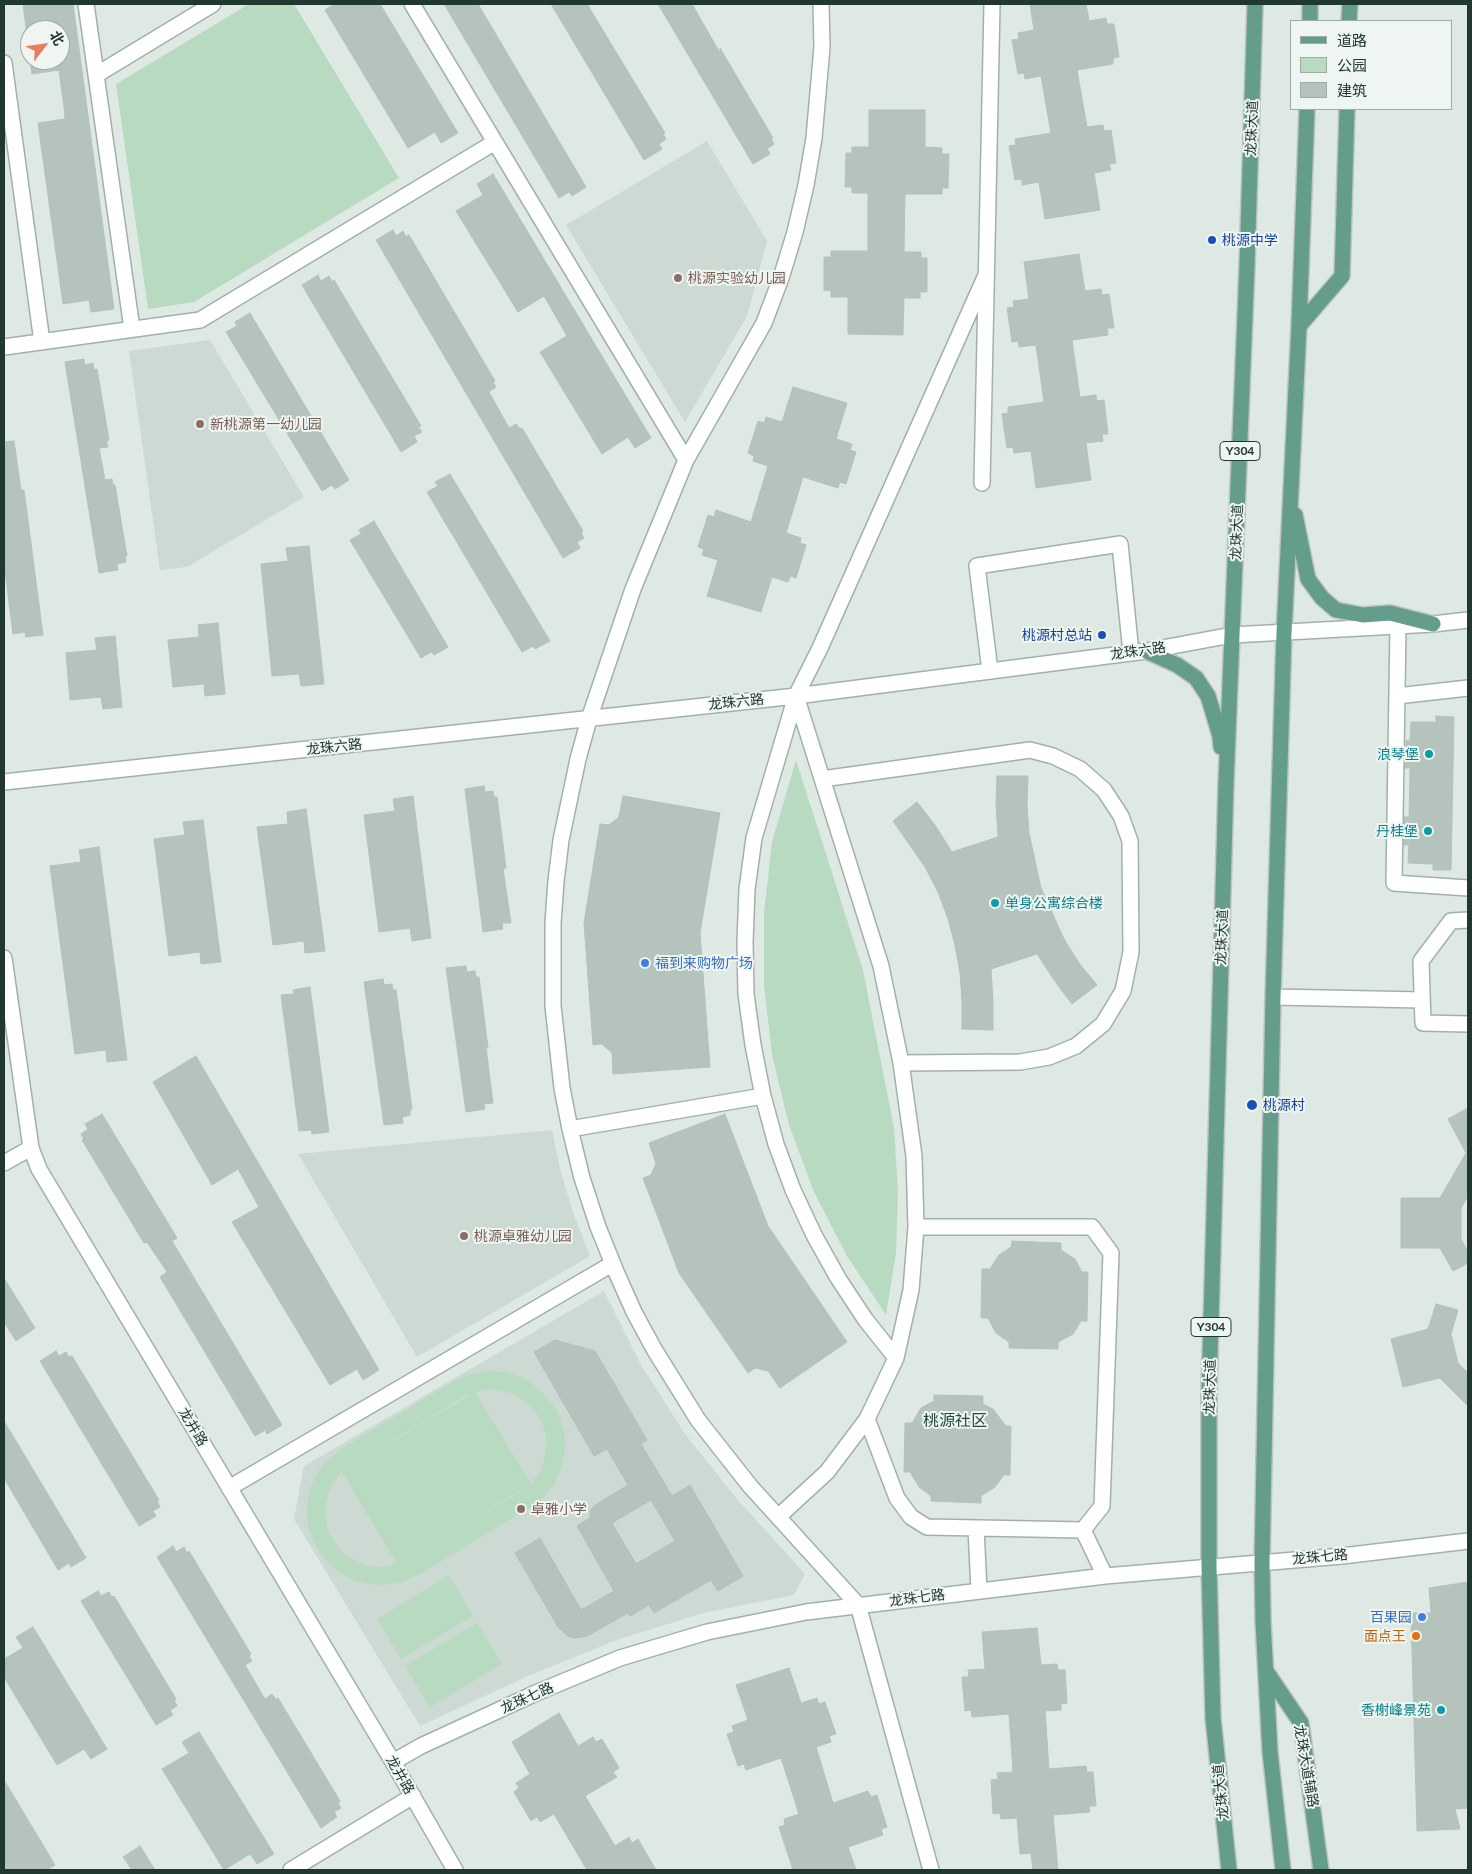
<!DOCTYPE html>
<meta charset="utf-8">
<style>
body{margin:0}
#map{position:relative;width:1472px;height:1874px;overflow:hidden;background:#dfe9e4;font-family:Lato,"Noto Sans SC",sans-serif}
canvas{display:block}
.frame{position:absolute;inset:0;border:5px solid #213831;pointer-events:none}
.legend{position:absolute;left:1290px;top:20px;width:162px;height:90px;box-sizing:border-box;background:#eff6f2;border:1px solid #9daaa5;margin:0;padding:6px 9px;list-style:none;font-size:15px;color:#213831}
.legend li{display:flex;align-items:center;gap:10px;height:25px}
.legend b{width:25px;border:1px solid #9daaa5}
.north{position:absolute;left:20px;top:20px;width:50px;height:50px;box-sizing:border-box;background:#eff6f2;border:1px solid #9daaa5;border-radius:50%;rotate:60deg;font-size:14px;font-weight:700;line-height:20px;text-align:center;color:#213831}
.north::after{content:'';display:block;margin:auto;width:18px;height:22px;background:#ea7c5c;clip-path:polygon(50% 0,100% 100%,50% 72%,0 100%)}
</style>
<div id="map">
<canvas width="1472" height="1874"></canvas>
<div class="frame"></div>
<ul class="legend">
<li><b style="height:6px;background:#659d8d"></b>道路</li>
<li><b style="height:14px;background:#b8dac1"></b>公园</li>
<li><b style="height:14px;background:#b4c4bd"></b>建筑</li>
</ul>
<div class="north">北</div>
</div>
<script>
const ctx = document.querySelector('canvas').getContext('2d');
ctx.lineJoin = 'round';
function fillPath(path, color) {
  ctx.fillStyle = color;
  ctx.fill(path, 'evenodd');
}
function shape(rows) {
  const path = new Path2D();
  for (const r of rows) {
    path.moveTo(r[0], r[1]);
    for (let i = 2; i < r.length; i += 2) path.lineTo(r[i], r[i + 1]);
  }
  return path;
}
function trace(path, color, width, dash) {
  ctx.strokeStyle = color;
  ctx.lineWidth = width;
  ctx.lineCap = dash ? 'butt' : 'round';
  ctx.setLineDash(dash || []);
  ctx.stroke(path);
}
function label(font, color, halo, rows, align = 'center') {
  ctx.font = font + ' Lato,"Noto Sans SC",sans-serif';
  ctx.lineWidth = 4;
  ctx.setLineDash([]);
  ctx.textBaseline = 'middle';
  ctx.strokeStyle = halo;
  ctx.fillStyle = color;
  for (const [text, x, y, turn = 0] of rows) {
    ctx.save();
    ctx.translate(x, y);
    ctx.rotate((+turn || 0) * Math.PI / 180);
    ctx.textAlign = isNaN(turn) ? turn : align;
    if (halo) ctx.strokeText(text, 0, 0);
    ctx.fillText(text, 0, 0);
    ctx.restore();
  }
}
const built = shape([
 [707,141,767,241,747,316,685,422,566,225],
 [210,340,304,497,187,567,160,570,129,351],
 [552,1130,561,1173,574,1215,590,1256,417,1357,298,1154],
 [604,1291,641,1365,685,1434,737,1499,805,1574,794,1595,703,1613,614,1641,528,1676,420,1726,294,1519,304,1466]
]);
const green = shape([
 [249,4,294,4,399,178,194,302,148,309,116,84],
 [796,760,863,970,894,1128,898,1191,896,1253,886,1315,847,1256,814,1192,789,1125,772,1055,764,985,764,913,772,842],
 [487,1371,505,1372,522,1377,537,1387,549,1399,559,1415,564,1432,565,1449,562,1467,555,1483,544,1497,531,1507,418,1575,403,1582,385,1585,367,1584,350,1579,335,1569,323,1557,313,1542,308,1524,307,1507,310,1489,317,1473,328,1459,341,1449,454,1381,469,1374],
 [488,1389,501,1390,514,1394,525,1401,535,1411,542,1422,546,1435,546,1448,544,1461,539,1473,531,1484,475,1392],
 [470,1394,470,1395,347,1468,463,1397],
 [341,1472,342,1472,397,1564,384,1567,370,1566,358,1562,346,1555,337,1545,330,1534,326,1521,325,1508,328,1494,333,1483],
 [526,1487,520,1492,402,1561,403,1561],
 [449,1575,473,1616,401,1659,377,1619],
 [477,1623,502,1664,430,1707,405,1666]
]);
const building = shape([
 [23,4,73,4,114,309,91,312,89,300,63,304,38,123,65,119,64,107,59,70,32,74,30,60,60,60,60,30,30,30,30,58,23,4],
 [335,4,380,4,458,133,441,143,435,132,408,148,325,10,335,4],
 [444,4,478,4,586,187,572,196,569,192,559,198,444,4],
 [551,4,587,4,665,133,663,134,666,139,659,144,662,149,644,160,551,4],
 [658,4,692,4,720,53,720,48,773,138,771,139,774,144,767,149,770,154,753,164,658,4],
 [1030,4,1086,4,1089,21,1106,18,1107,24,1114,24,1119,57,1113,58,1113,64,1077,70,1087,127,1103,125,1104,131,1111,130,1116,163,1109,164,1111,170,1094,173,1100,210,1045,219,1039,182,1022,185,1022,179,1015,180,1009,146,1016,145,1015,139,1051,133,1041,76,1025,79,1024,73,1018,74,1012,40,1019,39,1018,33,1034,30,1030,4],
 [869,110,925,110,925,147,942,148,942,154,949,154,948,188,942,188,942,194,905,194,904,252,921,252,921,258,927,258,927,292,920,292,920,298,904,298,903,335,848,334,848,297,831,297,831,291,824,290,824,257,831,257,831,251,868,251,868,193,852,193,852,187,845,187,846,153,852,153,852,147,869,147,869,110],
 [493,174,651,438,635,448,628,437,602,454,540,352,567,336,544,296,518,312,456,211,483,195,477,184,493,174],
 [393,230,396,236,403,231,406,237,409,235,495,381,493,382,496,387,489,392,509,428,516,424,520,429,522,428,583,531,581,533,584,538,577,542,580,548,563,558,376,240,393,230],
 [1079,254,1085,291,1101,289,1102,295,1109,294,1114,328,1107,328,1108,335,1072,340,1080,397,1096,395,1097,401,1104,400,1108,434,1102,434,1103,441,1086,443,1091,480,1036,488,1031,451,1014,453,1013,447,1007,448,1002,414,1008,413,1008,407,1044,402,1036,345,1019,347,1018,341,1012,342,1007,308,1014,307,1013,301,1029,299,1024,262,1079,254],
 [318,275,321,281,329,276,332,282,334,280,421,426,418,427,422,432,414,436,417,442,401,452,302,285,318,275],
 [250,313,349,480,335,489,332,485,322,491,226,332,237,326,235,322,250,313],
 [84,359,85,365,93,363,94,370,97,369,109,440,106,441,108,447,99,448,105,480,112,479,113,485,115,485,127,556,125,556,126,562,117,564,118,570,99,573,65,362,84,359],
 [793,387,847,403,836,439,852,444,850,450,856,452,846,484,840,482,838,488,803,477,786,533,801,538,800,543,806,545,796,578,790,576,788,582,772,577,761,612,707,596,718,560,702,555,704,549,698,547,708,515,714,517,716,510,751,522,768,466,753,461,754,456,748,453,758,421,764,423,766,417,782,422,793,387],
 [14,441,21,490,24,490,43,635,26,637,25,632,13,634,4,563,4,442,14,441],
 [450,474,550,641,535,649,533,646,522,652,427,492,438,486,435,482,450,474],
 [374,521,448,647,434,655,431,652,421,658,350,540,361,534,359,530,374,521],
 [309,546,324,684,301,686,299,674,272,676,261,564,288,561,286,548,309,546],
 [218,623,225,694,205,696,204,684,173,687,168,640,199,637,198,625,218,623],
 [115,636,122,707,103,709,101,697,70,700,66,653,97,650,95,638,115,636],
 [1436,716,1454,717,1451,870,1433,870,1433,864,1408,863,1409,845,1404,845,1404,817,1409,817,1410,768,1405,768,1406,741,1410,740,1411,722,1436,722,1436,716],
 [997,776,1028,776,1027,805,1029,833,1041,888,1064,939,1079,963,1097,985,1072,1004,1054,980,1037,954,991,969,993,1000,993,1030,962,1029,962,1001,960,973,955,945,948,919,938,892,925,867,893,821,917,802,935,825,952,852,998,837,996,805,997,776],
 [484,786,485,792,493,791,494,797,497,797,506,868,503,869,511,923,502,923,503,929,483,932,465,789,484,786],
 [413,796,431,938,412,941,410,928,379,932,364,815,395,811,393,799,413,796],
 [623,796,720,813,700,933,710,1067,613,1074,612,1053,602,1044,593,1045,584,923,600,824,609,825,619,817,623,796],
 [306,809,325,951,305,953,304,941,273,945,257,827,288,824,287,812,306,809],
 [203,820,221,962,201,964,200,952,169,956,154,839,185,835,183,822,203,820],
 [99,847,127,1060,107,1062,106,1050,75,1054,50,866,81,862,79,850,99,847],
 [466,966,467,972,475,971,476,977,479,977,488,1048,486,1048,493,1103,484,1104,485,1109,466,1112,446,968,466,966],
 [383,979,384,985,392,984,393,990,396,990,412,1109,410,1110,410,1115,402,1117,403,1123,384,1125,364,982,383,979],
 [310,987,329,1132,312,1134,311,1130,299,1131,281,995,294,994,293,990,310,987],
 [196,1056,379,1370,363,1380,357,1369,330,1385,232,1222,259,1207,238,1169,212,1185,153,1082,196,1056],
 [1468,1108,1468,1196,1461,1208,1461,1239,1468,1252,1468,1263,1453,1271,1440,1248,1401,1248,1401,1198,1440,1198,1466,1153,1448,1119,1468,1108],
 [102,1114,177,1238,172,1241,282,1425,267,1434,265,1430,255,1436,160,1277,167,1272,147,1242,144,1243,82,1140,84,1139,81,1134,88,1129,85,1124,102,1114],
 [725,1114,768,1226,847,1342,780,1388,768,1371,755,1368,748,1373,679,1273,643,1178,651,1175,656,1163,649,1143,725,1114],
 [1012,1241,1061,1243,1061,1250,1075,1259,1082,1272,1088,1272,1087,1321,1081,1321,1073,1334,1058,1342,1058,1349,1009,1348,1009,1342,996,1333,988,1318,981,1318,982,1269,990,1269,999,1255,1011,1247,1012,1241],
 [4,1278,35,1328,16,1341,4,1322,4,1278],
 [1436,1304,1458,1310,1451,1334,1458,1363,1468,1373,1468,1406,1440,1378,1403,1387,1391,1339,1428,1329,1436,1304],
 [555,1340,595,1351,647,1440,641,1444,672,1496,690,1485,743,1576,718,1591,711,1580,654,1613,649,1605,630,1616,628,1613,587,1636,574,1638,568,1636,558,1627,515,1553,540,1538,581,1610,614,1591,577,1526,590,1518,590,1511,594,1506,628,1485,607,1449,594,1456,534,1352,555,1340],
 [651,1500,675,1541,636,1564,612,1523,651,1500],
 [56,1351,59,1356,66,1352,69,1357,72,1356,159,1500,157,1501,160,1507,153,1511,156,1516,139,1526,40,1361,56,1351],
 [934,1395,983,1396,983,1404,993,1409,1006,1426,1011,1426,1010,1475,1004,1475,995,1487,981,1496,981,1503,931,1501,931,1496,919,1487,910,1472,904,1472,905,1423,912,1423,921,1408,934,1401,934,1395],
 [4,1421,86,1558,71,1567,69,1563,58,1570,4,1478,4,1421],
 [173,1546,176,1552,184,1547,187,1553,189,1551,251,1654,249,1656,252,1661,245,1665,262,1694,265,1699,272,1694,276,1700,278,1698,340,1801,338,1803,341,1808,334,1812,337,1817,321,1828,157,1557,173,1546],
 [1468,1582,1468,1808,1455,1809,1460,1829,1417,1831,1411,1613,1431,1613,1429,1588,1468,1582],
 [98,1591,101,1596,109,1592,112,1597,114,1596,176,1699,174,1700,177,1706,170,1710,173,1715,156,1725,81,1601,98,1591],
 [33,1627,107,1749,91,1759,84,1749,57,1765,4,1677,4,1659,23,1648,16,1637,33,1627],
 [1037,1628,1041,1665,1057,1664,1058,1670,1065,1670,1067,1703,1061,1704,1061,1710,1045,1711,1049,1769,1086,1766,1087,1772,1093,1772,1096,1806,1089,1806,1090,1812,1053,1815,1058,1870,1033,1870,1031,1853,1020,1854,1017,1818,1001,1819,1000,1813,993,1814,991,1780,998,1779,997,1773,1013,1772,1009,1714,972,1717,971,1710,965,1711,962,1677,969,1677,968,1670,985,1669,982,1632,1037,1628],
 [789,1668,801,1703,817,1698,819,1704,825,1702,836,1734,829,1736,831,1742,816,1747,833,1803,868,1791,871,1797,877,1795,887,1827,881,1829,883,1835,848,1847,856,1870,793,1870,779,1827,785,1825,784,1819,799,1814,781,1758,746,1770,744,1764,738,1766,727,1734,734,1732,732,1726,748,1720,736,1685,789,1668],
 [559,1713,578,1746,593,1737,596,1742,602,1739,619,1768,613,1772,617,1777,585,1796,615,1846,629,1837,632,1843,638,1839,656,1870,587,1870,554,1814,540,1822,537,1817,531,1821,514,1792,519,1788,516,1783,530,1774,512,1742,559,1713],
 [199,1732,274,1854,257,1864,250,1854,224,1870,162,1769,189,1753,182,1742,199,1732],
 [4,1780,55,1865,47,1870,4,1870,4,1780],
 [140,1846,155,1870,132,1870,123,1857,140,1846]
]);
const minor = shape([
 [86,4,132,329],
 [412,4,686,460],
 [821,4,822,47,814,138,806,185,795,232,781,278,764,323,686,460,633,589,589,719,578,759,561,840,556,881,553,923,553,1006,562,1088,570,1129,582,1178,598,1227,617,1274,634,1312,654,1349,698,1420,750,1486,858,1605,931,1870],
 [4,63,42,342],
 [96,75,213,4],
 [4,347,200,320,495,142],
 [982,483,992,4],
 [1398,626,1394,883,1468,888],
 [990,671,977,566,1120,544,1131,653],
 [1397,696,1468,688],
 [822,779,1030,750,1053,756,1080,769,1104,790,1121,816,1130,841,1131,952,1123,991,1103,1024,1076,1046,1049,1057,1020,1062,901,1063],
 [4,782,796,696,1146,651,1232,635,1433,624,1468,620],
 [1468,920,1451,921,1421,961,1423,1023,1468,1024],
 [4,958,31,1148,39,1169,393,1762,455,1870],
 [1273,997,1422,1000],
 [570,1129,763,1096],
 [4,1163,31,1148],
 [896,1358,865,1319,838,1278,814,1235,793,1190,776,1144,763,1096,753,1045,746,994,745,942,747,889,754,838,796,696,820,648,986,275],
 [867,1419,897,1498,911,1517,927,1527,1083,1530,1102,1506,1111,1253,1092,1227,916,1227],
 [229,1488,612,1264],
 [778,1517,827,1472,867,1419,896,1358,911,1290,916,1227,914,1156,901,1063,881,966,796,696],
 [976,1528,979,1591],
 [1083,1530,1105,1576],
 [393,1762,421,1746,536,1693,620,1658,707,1632,806,1612,1105,1576,1342,1556,1468,1541],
 [291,1870,413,1796]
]);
const major = shape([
 [1310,21,1310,4],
 [1349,21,1350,4],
 [1299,326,1342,276,1347,109],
 [1295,515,1308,579,1322,598,1336,610,1363,615,1390,613,1433,624],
 [1146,651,1177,665,1196,678,1208,696,1220,736,1221,747],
 [1266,1671,1301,1723,1321,1870],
 [1229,1870,1213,1718,1209,1567,1209,1392,1226,783,1247,266,1255,4],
 [1283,1870,1270,1752,1263,1621,1262,1562,1273,997,1284,633,1299,326,1307,109]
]);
const markers = [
 [1212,240,5,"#1a4fb4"],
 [678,278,5,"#8d6e63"],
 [200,424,5,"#8d6e63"],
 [1102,635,5,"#1a4fb4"],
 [1429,754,5,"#0f9aa8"],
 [1428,831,5,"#0f9aa8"],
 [995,903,5,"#0f9aa8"],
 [645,963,5,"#3f7fe0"],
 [1252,1105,6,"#1a4fb4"],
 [464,1236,5,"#8d6e63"],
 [521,1509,5,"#8d6e63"],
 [1422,1617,5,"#3f7fe0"],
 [1416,1636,5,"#e8710a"],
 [1441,1710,5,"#0f9aa8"]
];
const shields = [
 [1240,451,40],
 [1211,1327,40]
];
const shieldNames = [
 ["Y304",1240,451],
 ["Y304",1211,1327]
];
const streetNames = [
 ["龙珠大道",1252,128,-88],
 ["龙珠大道",1237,532,-88],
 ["龙珠六路",1138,651,-8],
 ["龙珠六路",736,702,-6],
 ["龙珠六路",334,747,-6],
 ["龙珠大道",1222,937,-88],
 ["龙珠大道",1210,1387,-89],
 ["龙井路",193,1427,59],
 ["龙珠七路",1320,1557,-5],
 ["龙珠七路",917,1598,-7],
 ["龙珠七路",527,1698,-24],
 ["龙珠大道辅路",1306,1766,80],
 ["龙井路",400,1775,60],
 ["龙珠大道",1221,1792,-96]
];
const transitNames = [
 ["桃源中学",1222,240],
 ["桃源村总站",1092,635,"right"],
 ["桃源村",1263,1105]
];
const educationNames = [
 ["桃源实验幼儿园",688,278],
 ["新桃源第一幼儿园",210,424],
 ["桃源卓雅幼儿园",474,1236],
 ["卓雅小学",531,1509]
];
const cultureNames = [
 ["浪琴堡",1419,754],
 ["丹桂堡",1418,831],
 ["单身公寓综合楼",1005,903,"left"],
 ["香榭峰景苑",1431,1710]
];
const shopNames = [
 ["福到来购物广场",655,963],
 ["百果园",1412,1617,"right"]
];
const foodNames = [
 ["面点王",1406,1636]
];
const quarterNames = [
 ["桃源社区",955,1421]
];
fillPath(built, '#cdd9d3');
fillPath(green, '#b8dac1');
fillPath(building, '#b4c4bd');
trace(building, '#b2c2bb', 1);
trace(minor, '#a2b0ab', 18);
trace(major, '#bcc3c1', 18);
trace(minor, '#fff', 15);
trace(major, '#659d8d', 15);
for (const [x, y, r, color] of markers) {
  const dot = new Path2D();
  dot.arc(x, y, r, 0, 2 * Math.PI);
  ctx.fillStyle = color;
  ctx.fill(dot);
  trace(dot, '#eff6f2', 2);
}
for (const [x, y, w] of shields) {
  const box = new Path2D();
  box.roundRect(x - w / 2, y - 9.5, w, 19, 4);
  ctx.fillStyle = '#eff6f2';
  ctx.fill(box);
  trace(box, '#213831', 1);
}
label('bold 12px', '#213831', null, shieldNames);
label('14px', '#213831', '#eff6f2', streetNames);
label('14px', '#164399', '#eff6f2', transitNames, 'left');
label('14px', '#785e54', '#eff6f2', educationNames, 'left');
label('14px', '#0d838f', '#eff6f2', cultureNames, 'right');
label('14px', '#366cbe', '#eff6f2', shopNames, 'left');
label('14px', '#c56008', '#eff6f2', foodNames, 'right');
label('16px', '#1e493e', '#eff6f2', quarterNames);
</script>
